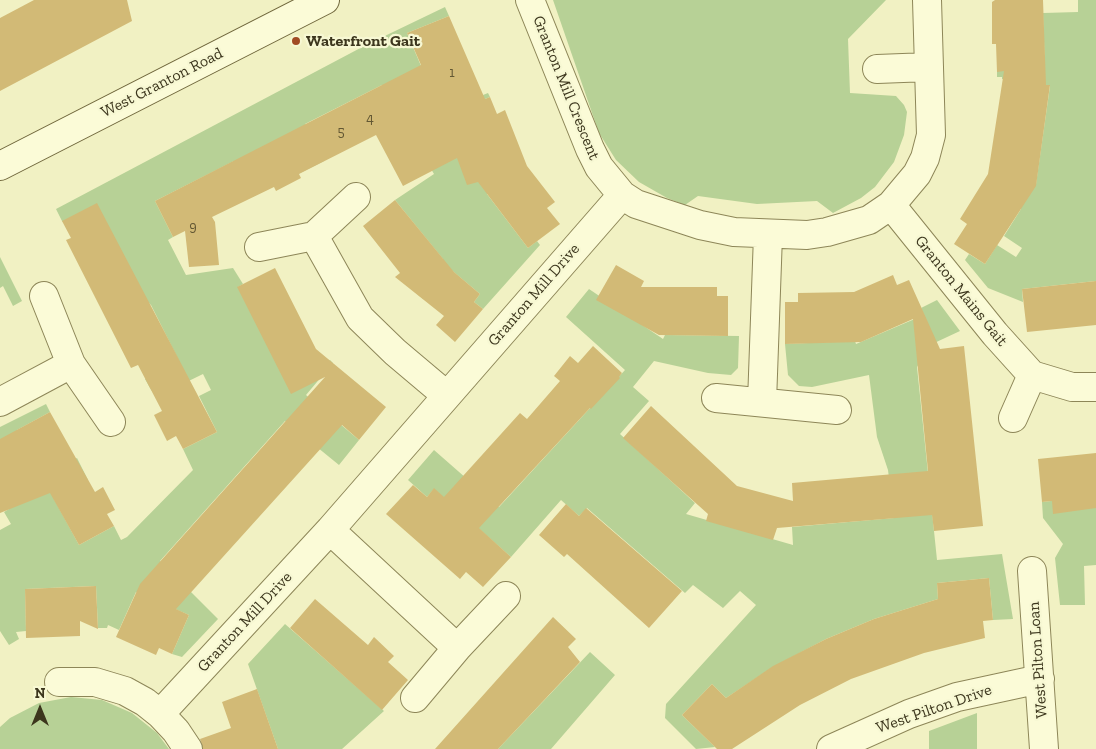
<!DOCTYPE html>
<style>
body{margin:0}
#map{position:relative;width:1096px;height:749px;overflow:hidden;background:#f1f1c3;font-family:"Zilla Slab",serif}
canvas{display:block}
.north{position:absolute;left:15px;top:684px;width:50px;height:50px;-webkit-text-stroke:4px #f7f8d3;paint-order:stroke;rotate:0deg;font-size:14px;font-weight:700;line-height:20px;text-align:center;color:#3c361d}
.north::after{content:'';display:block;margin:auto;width:18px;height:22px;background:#3c361d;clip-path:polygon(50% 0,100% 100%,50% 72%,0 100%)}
</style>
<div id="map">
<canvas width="1096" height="749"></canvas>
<div class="north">N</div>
</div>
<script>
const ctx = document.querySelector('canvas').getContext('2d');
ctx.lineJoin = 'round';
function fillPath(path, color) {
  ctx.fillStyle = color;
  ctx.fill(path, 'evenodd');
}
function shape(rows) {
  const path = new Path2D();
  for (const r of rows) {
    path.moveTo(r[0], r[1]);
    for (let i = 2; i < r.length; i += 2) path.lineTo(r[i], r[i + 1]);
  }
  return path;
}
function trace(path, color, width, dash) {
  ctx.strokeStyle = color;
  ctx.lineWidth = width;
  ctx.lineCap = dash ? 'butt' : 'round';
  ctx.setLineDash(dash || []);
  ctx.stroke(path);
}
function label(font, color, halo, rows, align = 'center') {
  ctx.font = font + ' "Zilla Slab",serif';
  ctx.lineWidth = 4.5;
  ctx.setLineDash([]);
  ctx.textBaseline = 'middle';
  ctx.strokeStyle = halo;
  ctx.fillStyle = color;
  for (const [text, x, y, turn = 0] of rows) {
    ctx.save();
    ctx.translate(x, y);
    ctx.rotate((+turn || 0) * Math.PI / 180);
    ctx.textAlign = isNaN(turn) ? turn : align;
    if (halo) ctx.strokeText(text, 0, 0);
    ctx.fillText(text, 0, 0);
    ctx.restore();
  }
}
const green = shape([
 [553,0,886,0,848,39,850,93,896,96,904,105,907,112,904,135,894,162,875,187,861,198,833,213,817,201,757,204,698,196,685,205,667,198,639,182,616,160,599,133],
 [1078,0,1096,0,1096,281,1022,289,1023,302,988,288,965,260,969,254,985,264,997,245,1016,257,1022,248,1004,236,1021,209,990,188,1036,184,1050,86,1002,79,1002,77,997,77,997,71,1045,70,1043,13,1078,12],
 [445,7,449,16,407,33,433,94,483,95,488,93,490,97,440,117,518,169,487,194,528,248,537,241,540,245,483,309,474,302,480,294,449,268,423,299,416,293,443,259,395,200,434,174,382,85,305,124,324,161,252,197,234,161,155,201,173,237,168,240,186,275,233,268,243,284,238,287,324,365,330,360,333,363,306,395,359,440,339,465,285,421,160,561,218,619,182,657,172,654,189,615,136,592,119,630,108,625,107,628,98,628,96,586,25,589,26,631,16,632,19,639,9,645,0,631,0,530,11,524,4,512,9,509,0,492,0,427,46,404,50,412,17,430,43,477,77,458,88,480,54,499,79,545,114,526,121,540,127,537,193,470,183,449,217,432,199,396,211,390,203,374,156,397,150,388,145,379,179,361,151,305,62,221,56,209,366,45],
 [0,257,22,301,13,306,3,286,0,288],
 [589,289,663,339,665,335,739,336,738,368,731,375,708,373,654,361,633,387,649,401,620,434,695,503,686,514,793,545,792,527,894,518,888,470,877,437,869,375,812,387,799,386,788,375,785,344,855,341,856,344,924,315,921,308,937,300,960,331,930,345,917,367,937,560,1002,554,1013,619,993,620,989,578,937,583,938,599,874,619,826,639,773,667,726,698,712,684,682,715,715,747,696,749,665,718,666,704,756,605,740,591,723,608,693,585,685,593,587,508,579,516,561,500,511,557,434,489,427,497,408,480,434,450,499,507,625,370,566,317],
 [1096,496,1096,565,1084,566,1085,605,1060,605,1055,558,1063,544,1043,518,1042,502],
 [285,624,384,711,342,749,278,749,248,664],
 [590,652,615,675,551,749,498,749],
 [71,697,102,700,132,713,157,733,169,749,0,749,0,727,10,718,39,703],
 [977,713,977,749,929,749,929,731]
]);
const building = shape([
 [34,0,127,0,132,21,0,91,0,18],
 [995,0,1043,0,1046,85,1050,85,1036,186,985,264,954,244,967,224,960,219,988,174,1004,71,997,72,996,44,992,44,992,2],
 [449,16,485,99,490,97,497,114,505,110,527,166,555,202,547,208,560,224,528,248,478,182,467,185,457,158,403,186,376,135,299,174,301,178,276,191,274,187,212,217,215,222,219,265,189,267,185,231,173,237,155,201,421,65,407,33],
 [395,200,454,272,480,294,474,302,483,309,455,342,436,325,444,316,395,277,400,273,363,226],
 [97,203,217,432,183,449,176,436,167,441,154,415,162,411,138,365,131,368,66,240,71,238,62,221],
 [616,265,644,281,641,287,717,287,717,296,728,296,728,336,659,335,596,300],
 [275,268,316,349,386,407,359,440,342,425,176,609,189,615,172,654,159,648,156,655,116,637,140,584,325,377,291,394,237,287],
 [893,275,897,285,909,280,940,349,964,346,983,526,934,531,932,515,777,528,773,540,706,521,708,514,623,438,651,406,737,486,793,501,792,483,928,471,913,319,861,342,785,344,785,302,798,302,798,293,854,292],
 [1096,281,1096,325,1027,332,1022,289],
 [593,346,622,373,619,377,620,378,591,409,590,408,479,528,511,557,483,587,466,572,460,579,386,514,413,485,427,497,434,488,444,497,520,413,527,419,560,381,554,376,570,356,578,363],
 [50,412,95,492,103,487,115,510,107,514,114,526,79,545,50,493,0,513,0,439],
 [1096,453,1096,508,1053,514,1052,501,1042,502,1038,459],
 [566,504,579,516,586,508,682,591,649,628,567,554,564,557,539,535],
 [989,578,993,620,983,621,985,638,924,653,851,679,800,705,732,749,717,749,682,715,712,684,726,698,773,666,826,639,874,619,938,599,937,583],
 [96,586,98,629,80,621,80,636,26,638,25,589],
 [315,599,368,645,374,637,394,656,388,662,408,680,382,710,290,628],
 [553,617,576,639,568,647,580,662,498,749,435,749],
 [257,689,278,749,203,749,200,739,231,728,222,702]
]);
const street = shape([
 [530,0,590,149,599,167,622,195,636,204,700,225,734,232,807,235,827,232,869,220,891,205,917,174,925,158,931,135,927,0],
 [877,69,929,67],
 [891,205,995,334,1032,375,1072,387,1096,387],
 [314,236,360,318,395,352,446,395],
 [259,247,314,236,356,197],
 [44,296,71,364,111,422],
 [716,398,837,410],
 [0,402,71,364],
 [762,402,768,235],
 [1013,418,1032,375],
 [330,530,457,648],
 [1032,571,1044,749],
 [59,682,95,682,125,691,145,702,160,714,176,731,188,749],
 [415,698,457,648,506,596],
 [160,714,330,530,622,195],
 [831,749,909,714,957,697,1040,679]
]);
const secondary = shape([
 [0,166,325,0]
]);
const markers = [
 [296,41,5,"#a14b23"]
];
const numberNames = [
 ["1",452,73],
 ["4",370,119],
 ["5",341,132],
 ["9",193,227]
];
const poiNames = [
 ["Waterfront Gait",306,41]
];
const streetNames = [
 ["West Granton Road",162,83,-27],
 ["Granton Mill Crescent",566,88,68],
 ["Granton Mains Gait",961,291,51],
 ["Granton Mill Drive",534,295,-49],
 ["Granton Mill Drive",245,622,-47],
 ["West Pilton Loan",1038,660,-94],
 ["West Pilton Drive",934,709,-19]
];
fillPath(green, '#b7d196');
fillPath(building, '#d2ba76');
trace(street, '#8d8658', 30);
trace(secondary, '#6f663b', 30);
trace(street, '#fbfbd7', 28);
trace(secondary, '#fbfbd7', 28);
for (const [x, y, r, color] of markers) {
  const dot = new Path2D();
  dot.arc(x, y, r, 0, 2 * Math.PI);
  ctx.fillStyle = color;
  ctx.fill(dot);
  trace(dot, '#f7f8d3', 2);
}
label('14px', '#625733', null, numberNames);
label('bold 16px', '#3c361d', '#f7f8d3', poiNames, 'left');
label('16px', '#3c361d', '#f7f8d3', streetNames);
</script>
